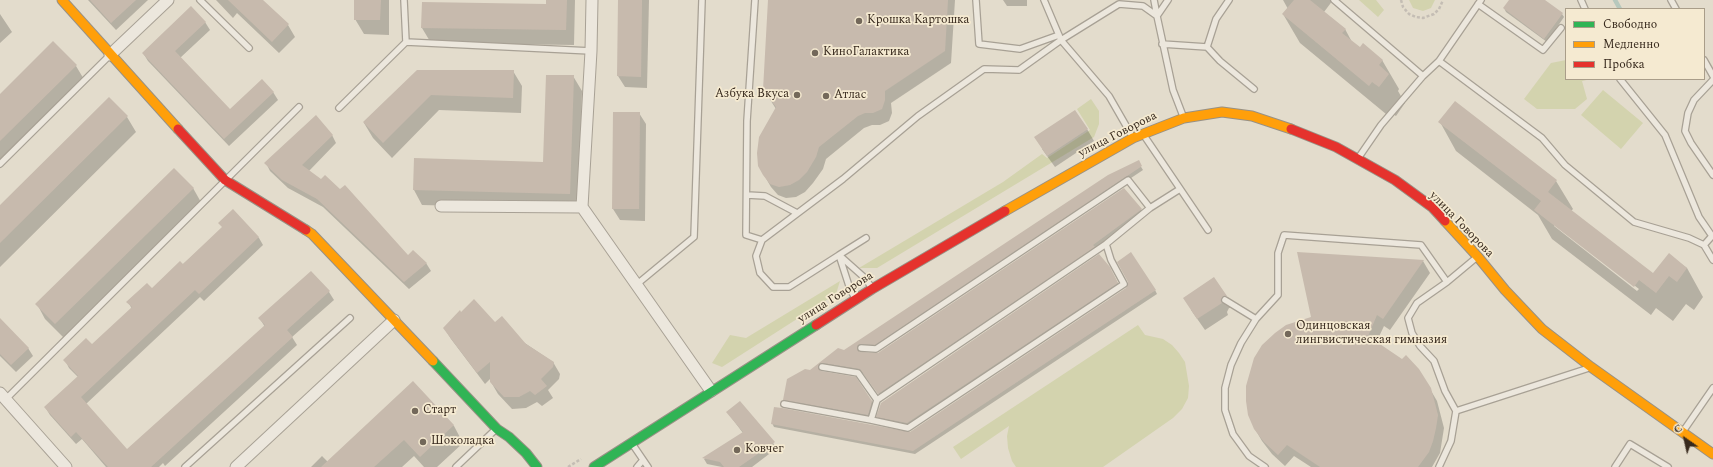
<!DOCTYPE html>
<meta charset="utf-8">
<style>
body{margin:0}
#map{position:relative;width:1713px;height:467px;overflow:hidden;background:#e3dccc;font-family:Spectral,serif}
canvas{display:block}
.legend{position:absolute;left:1565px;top:8px;width:140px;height:72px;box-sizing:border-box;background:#f5ead1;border:1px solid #a99d89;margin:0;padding:5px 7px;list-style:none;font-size:12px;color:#37291d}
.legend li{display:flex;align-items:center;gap:8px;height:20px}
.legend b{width:20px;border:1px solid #a99d89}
.north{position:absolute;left:1665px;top:419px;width:40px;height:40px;-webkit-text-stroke:3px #f5ead1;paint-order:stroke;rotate:326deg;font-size:11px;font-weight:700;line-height:16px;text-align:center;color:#37291d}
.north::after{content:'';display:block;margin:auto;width:14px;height:18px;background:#37291d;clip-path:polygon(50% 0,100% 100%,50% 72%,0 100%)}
</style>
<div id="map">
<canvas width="1713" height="467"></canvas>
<ul class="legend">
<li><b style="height:5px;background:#30b455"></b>Свободно</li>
<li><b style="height:5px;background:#ff9f0a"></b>Медленно</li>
<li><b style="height:5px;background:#e5322d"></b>Пробка</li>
</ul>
<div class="north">С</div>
</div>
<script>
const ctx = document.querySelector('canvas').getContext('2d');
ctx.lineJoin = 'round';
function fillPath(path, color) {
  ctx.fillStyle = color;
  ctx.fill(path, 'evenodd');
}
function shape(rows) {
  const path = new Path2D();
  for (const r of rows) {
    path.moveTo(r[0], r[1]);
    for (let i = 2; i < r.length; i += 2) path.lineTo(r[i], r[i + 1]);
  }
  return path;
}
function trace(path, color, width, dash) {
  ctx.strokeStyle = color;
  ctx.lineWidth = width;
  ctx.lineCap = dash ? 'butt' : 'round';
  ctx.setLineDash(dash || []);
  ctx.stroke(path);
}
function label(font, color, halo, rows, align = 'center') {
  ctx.font = font + ' Spectral,serif';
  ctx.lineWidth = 3.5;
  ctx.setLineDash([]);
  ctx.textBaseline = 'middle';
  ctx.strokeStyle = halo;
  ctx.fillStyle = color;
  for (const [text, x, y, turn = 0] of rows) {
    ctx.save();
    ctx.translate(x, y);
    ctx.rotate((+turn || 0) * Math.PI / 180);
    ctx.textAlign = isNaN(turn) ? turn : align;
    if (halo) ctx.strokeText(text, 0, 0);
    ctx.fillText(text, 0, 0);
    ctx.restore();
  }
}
const green = shape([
 [1359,0,1376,0,1384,10,1378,17],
 [1409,0,1435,0,1431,8,1423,11,1413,8],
 [1566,60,1566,79,1591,79,1582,81,1587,99,1575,109,1537,109,1524,99,1551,63],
 [1603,90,1643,123,1621,149,1581,115],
 [1091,99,1099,111,1099,124,1094,137,877,268,859,268,1003,182,1042,154,1047,158,1090,130,1077,109],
 [840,281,836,294,722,367,712,363,730,335,746,338],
 [1138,325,1145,335,1163,339,1172,345,1179,353,1185,362,1189,386,1188,398,1182,409,1173,418,1103,467,1016,467,1012,461,1008,448,1007,436,1009,426,961,459,953,447]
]);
const shadow = shape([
 [88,0,148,0,116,30],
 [216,0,262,0,288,25,295,37,279,53,237,13,233,18],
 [355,0,389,0,389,35,364,34,355,19],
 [547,0,575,0,574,45,431,43,422,28,547,5],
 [619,0,649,0,647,88,625,87,618,76],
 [769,0,955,0,951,63,891,103,892,113,889,121,880,125,872,125,864,128,826,159,823,169,813,183,805,192,796,197,786,198,778,195,771,187,764,175,776,109,764,90],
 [1003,0,1027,0,1027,6,1007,6],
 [1283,0,1333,0,1324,12,1345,29,1352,42,1360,48,1382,60,1399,89,1398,91,1405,103,1396,116,1389,111,1386,114,1300,43,1283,14,1288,9],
 [1510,0,1544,0,1562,14,1564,17,1547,42,1506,12,1504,8],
 [0,14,12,32,0,43],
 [205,22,210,30,180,58,230,110,273,92,278,100,229,146,148,61,143,53],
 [53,43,76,66,85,81,0,164,0,95],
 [418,71,513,71,522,86,521,113,439,110,392,158,373,138,364,123],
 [573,76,582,91,579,209,422,205,414,190,544,163],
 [109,99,127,117,136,132,0,267,0,207],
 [639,113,646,124,645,221,620,220,613,209],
 [1440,122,1556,181,1573,209,1571,211,1653,275,1669,255,1687,268,1703,297,1694,310,1686,304,1673,321,1656,308,1651,315,1552,239,1538,215,1456,151],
 [1554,223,1639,289,1637,291,1554,226],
 [1087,129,1094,141,1055,167,1042,149],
 [332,135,336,143,309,171,408,256,426,263,431,271,409,289,323,207,288,188,270,171,266,163],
 [1138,162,1143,170,877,348,862,347,859,350,859,352,879,354,1141,209,1143,213,1095,249,881,397,863,373,825,366,821,368,820,371,872,401,874,405,870,418,786,403,784,400,810,371,838,350,844,351],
 [193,188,202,204,64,338,45,319,37,304],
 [233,210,259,238,263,245,204,301,200,297,86,404,127,450,265,327,260,319,311,272,329,292,334,300,292,337,297,345,165,466,163,463,159,467,106,467,82,439,76,444,50,415,45,407,78,377,69,368,65,360,92,346,132,309,128,302,152,289,182,265,223,228,220,223],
 [1298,253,1423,261,1430,273,1390,330,1384,326,1376,343,1430,389,1437,401,1444,428,1440,453,1432,467,1311,467,1294,456,1285,466,1272,454,1262,441,1255,429,1312,317],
 [1109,267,1120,287,909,427,880,420,877,417],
 [1214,279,1232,308,1229,308,1227,312,1228,315,1205,330,1191,310],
 [1155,290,1157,294,915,454,774,427,772,423,909,433],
 [0,320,28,348,33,356,16,372,0,356],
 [495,323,553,362,560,374,559,379,548,390,553,398,542,406,537,402,526,408,512,409,498,394,491,382,491,378,485,384,451,339,444,328],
 [413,383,454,426,463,443,437,467,424,467,414,456,402,467,311,467,322,456,328,462],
 [740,402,777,448,752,467,722,467,707,464,704,459,743,433,727,412]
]);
const stream = shape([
 [1615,0,1620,9]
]);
const building = shape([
 [90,0,136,0,111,23],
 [228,0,263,0,289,24,272,42],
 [354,0,381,0,380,20,354,20],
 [546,0,567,0,566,30,421,28,422,2,546,4],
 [618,0,642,0,641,77,617,76],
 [768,0,948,0,945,51,885,91,885,100,882,109,873,113,865,113,858,116,819,147,816,157,807,172,799,180,790,185,779,187,770,184,763,175,758,166,757,153,759,137,776,107,763,90],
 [1294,0,1310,0,1346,29,1342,33,1360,47,1363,43,1383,60,1379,65,1389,74,1379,87,1372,82,1369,86,1282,14],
 [1509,0,1545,0,1563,13,1544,39,1503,8],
 [191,6,206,22,175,51,230,109,262,79,274,92,224,139,142,53],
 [53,41,77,65,0,141,0,94],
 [417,70,514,70,513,98,431,95,383,143,363,122],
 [546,75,574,75,570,194,413,190,414,158,543,162],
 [109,97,128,116,0,243,0,205],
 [1455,101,1557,180,1548,192,1653,273,1669,253,1687,268,1677,282,1669,276,1656,293,1639,280,1634,287,1534,210,1541,201,1438,122],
 [1075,110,1088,129,1047,156,1034,137],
 [613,112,640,112,639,209,612,209],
 [316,115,333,135,302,165,321,179,325,175,340,189,345,185,408,255,413,250,427,263,404,282,317,199,282,180,264,163],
 [1139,160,1142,166,875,345,861,344,858,345,857,348,859,352,878,353,1124,188,1142,209,1093,245,1095,247,878,394,860,369,823,363,819,364,818,368,821,371,856,377,872,401,868,415,783,400,787,379,805,369,810,370,838,348,844,350,1108,175],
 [174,168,194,188,55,324,35,304],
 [233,209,259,237,199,294,195,290,81,397,127,449,265,325,258,318,311,271,330,291,287,330,293,337,151,467,108,467,76,432,71,437,44,407,78,376,63,360,86,338,92,344,132,307,126,302,147,283,152,288,180,261,183,264,222,227,218,223],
 [1131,252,1156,290,913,451,771,424,774,407,782,408,910,432,1126,288,1128,282,1117,262],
 [1297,252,1424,260,1383,319,1377,315,1368,336,1402,359,1406,355,1419,369,1431,388,1438,415,1436,428,1433,441,1429,452,1418,467,1320,467,1287,445,1278,455,1264,442,1254,429,1248,415,1246,401,1246,386,1254,358,1262,345,1275,333,1286,325,1311,317],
 [1099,254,1110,267,1118,283,907,423,876,417,881,403],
 [1214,277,1227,296,1223,296,1221,300,1222,303,1197,319,1183,298],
 [474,299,495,322,502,316,526,344,554,362,553,367,541,379,547,386,535,395,530,391,519,397,504,397,490,382,490,362,477,373,443,328,460,310,461,312],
 [0,318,29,348,11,365,0,354],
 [413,381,454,425,420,457,404,440,374,467,321,467],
 [740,401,775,442,739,467,724,467,720,462,702,458,743,432,726,412]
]);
const path = shape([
 [1401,0,1403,7,1409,14,1416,17,1423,18,1434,14,1439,9,1443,0],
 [568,467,581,459]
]);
const lane = shape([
 [200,0,249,48],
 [404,0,406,42],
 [755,0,747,121,746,235,762,240],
 [976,0,979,44,1020,49,1059,35],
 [1044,0,1061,40,1109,96,1132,136],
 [1154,0,1157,16],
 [1168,0,1157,16,1173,90,1183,116],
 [1334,0,1423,76],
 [1581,0,1585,9],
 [1671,0,1676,9],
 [1478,4,1543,50,1561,28],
 [1162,44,1207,47,1216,19,1229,0],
 [1207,47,1220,61,1254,89],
 [1704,60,1713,76],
 [1439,61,1542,138,1565,165,1634,222,1689,238,1704,245,1712,236,1699,217,1665,135,1620,79],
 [1713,80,1694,100,1688,113,1685,131,1691,143,1713,175],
 [339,108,406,42,591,51],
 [1143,134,1208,230],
 [1359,157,1381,125,1423,76,1439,61,1481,0],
 [0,164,109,56],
 [747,195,765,196,797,213],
 [866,238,839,255,866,279,871,287],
 [1704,245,1713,260],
 [636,285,694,237,702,0],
 [855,298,850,289,839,255,789,287,773,287,760,273,756,256,762,240,843,179,918,116,984,69,1019,70,1061,40,1119,4,1143,6,1157,16],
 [1225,300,1256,319],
 [861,348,876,349,1128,180,1150,208,1180,189],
 [822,367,858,373,877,400,1106,244,1150,208],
 [6,399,299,107],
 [784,404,871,420,877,400],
 [1456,411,1589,368],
 [871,420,908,428,1124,284,1111,260,1106,244],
 [1684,430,1713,388],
 [633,445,648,467],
 [185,467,350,318],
 [456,467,495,430],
 [637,467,643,460],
 [1265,467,1249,456,1233,434,1225,410,1225,388,1231,365,1241,343,1256,319,1278,295,1278,253,1284,235,1421,245,1447,282],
 [1439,467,1451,441,1456,411,1445,391,1434,361,1420,346,1412,333,1408,318,1417,303,1447,282,1477,257],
 [1615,467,1630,444,1668,467]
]);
const street = shape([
 [592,0,591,51,582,207,711,391],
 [110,55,168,0],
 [441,206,582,207],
 [0,393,66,467],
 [236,467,394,320]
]);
const fast = shape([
 [433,361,497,429,509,437,526,453,537,467],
 [594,467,816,325]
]);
const slow = shape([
 [62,0,178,129],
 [1005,211,1133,138,1184,118,1222,112,1252,116,1291,129],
 [1445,221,1478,257,1505,290,1542,329,1591,367,1713,454],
 [306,230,312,234,433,361]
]);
const jam = shape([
 [178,129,225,180,306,230],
 [1291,129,1336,147,1395,180,1432,207,1445,221],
 [816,325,872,289,1005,211]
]);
const markers = [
 [859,21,4,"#73685a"],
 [815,53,4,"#73685a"],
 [797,95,4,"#73685a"],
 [826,96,4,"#73685a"],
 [1288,334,4,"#73685a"],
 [415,411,4,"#73685a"],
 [423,442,4,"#73685a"],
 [737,450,4,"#73685a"]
];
const poiNames = [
 ["Крошка Картошка",867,21],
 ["КиноГалактика",823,53],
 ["Азбука Вкуса",789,95,"right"],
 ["Атлас",834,96],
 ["Одинцовская",1296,327],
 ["лингвистическая гимназия",1296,341],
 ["Старт",423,411],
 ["Шоколадка",431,442],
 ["Ковчег",745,450]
];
const streetNames = [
 ["улица Говорова",1118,135,-27],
 ["улица Говорова",1461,225,46],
 ["улица Говорова",836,298,-32]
];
fillPath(green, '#d3d3ae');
fillPath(shadow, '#0003');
trace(stream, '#b7c8bd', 4.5);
fillPath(building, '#c7baad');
trace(lane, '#a8a195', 8);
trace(street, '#a8a195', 13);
trace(fast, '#989185', 11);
trace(slow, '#989185', 11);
trace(jam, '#989185', 11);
trace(path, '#c4bdb4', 2.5, [3, 2]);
trace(lane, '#ece7dd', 5.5);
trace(street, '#ece7dd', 11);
trace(fast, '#30b455', 9);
trace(slow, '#ff9f0a', 9);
trace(jam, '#e5322d', 9);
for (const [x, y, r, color] of markers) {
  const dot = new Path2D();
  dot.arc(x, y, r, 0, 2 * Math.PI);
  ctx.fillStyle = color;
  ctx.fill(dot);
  trace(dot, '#f5ead1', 1.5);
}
label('12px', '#37291d', '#f5ead1', poiNames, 'left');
label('12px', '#37291d', '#f5ead1', streetNames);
</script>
